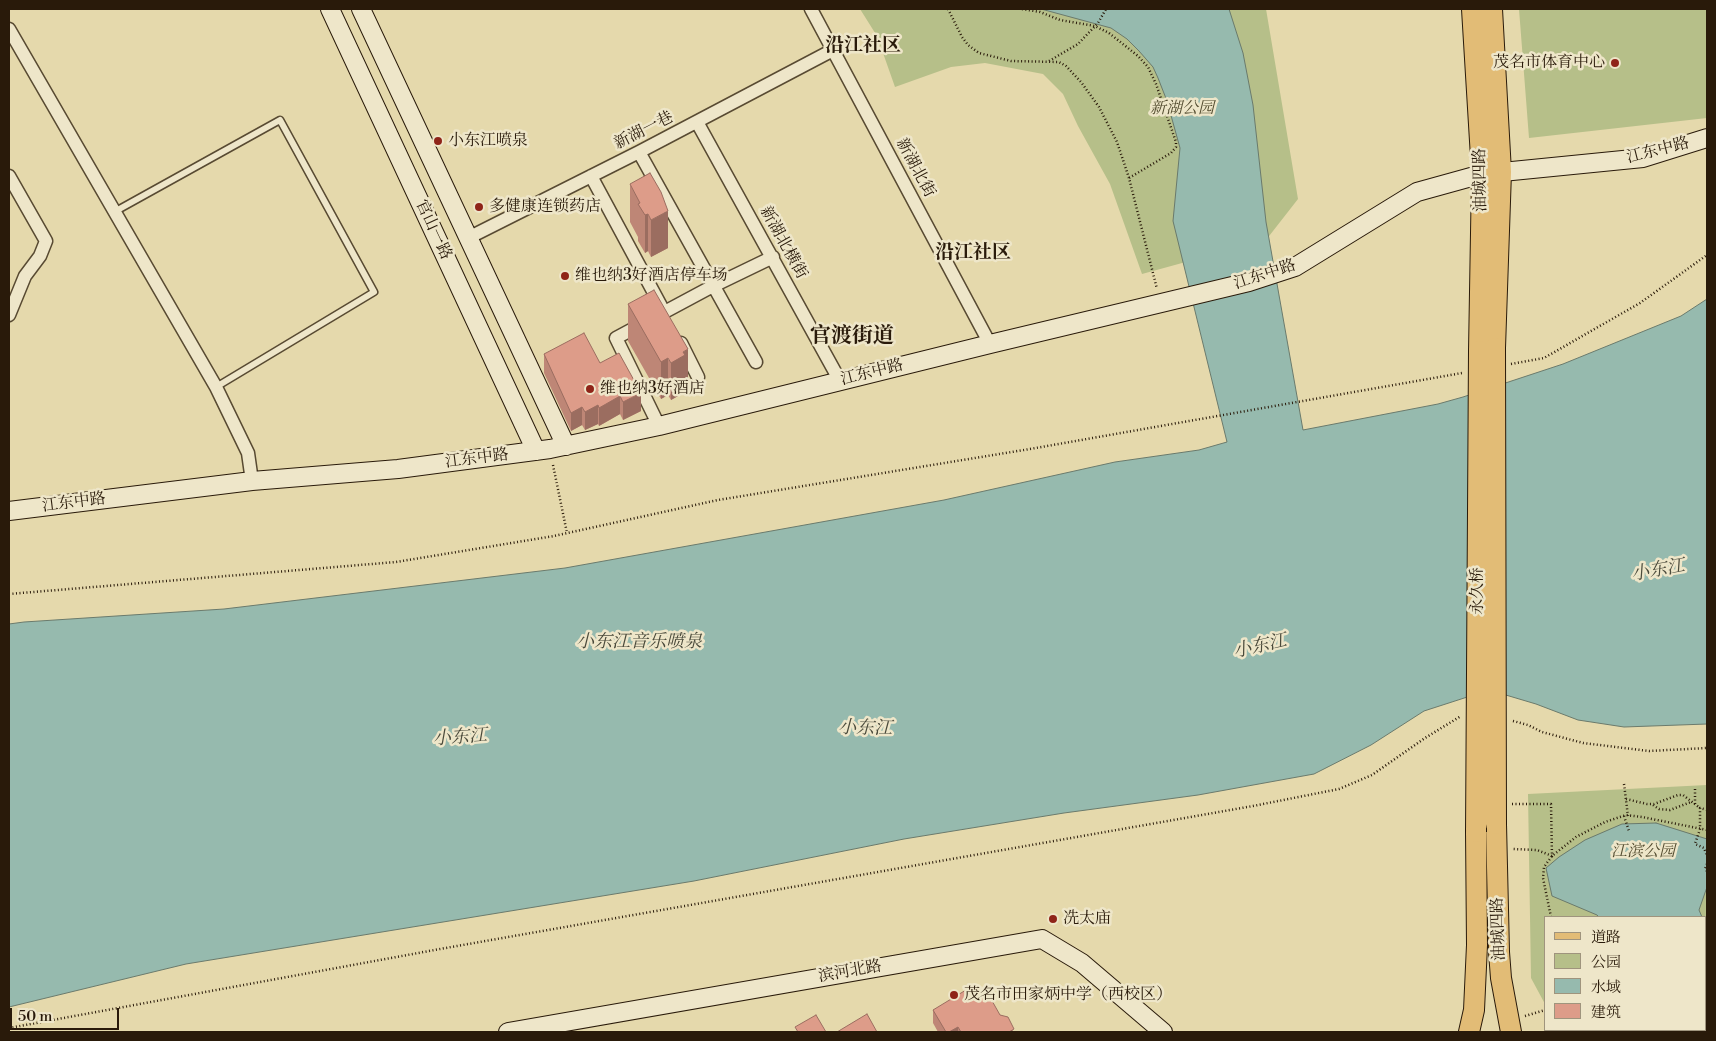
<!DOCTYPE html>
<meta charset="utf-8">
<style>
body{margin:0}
#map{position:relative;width:1716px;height:1041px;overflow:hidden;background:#e5d9ac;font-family:"Libre Bodoni","Noto Serif SC",serif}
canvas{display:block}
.frame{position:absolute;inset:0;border:10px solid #291a0a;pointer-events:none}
.legend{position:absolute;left:1544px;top:916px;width:162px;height:115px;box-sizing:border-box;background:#eee6c9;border:1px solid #9f947d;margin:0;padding:6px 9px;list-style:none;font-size:15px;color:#291a0a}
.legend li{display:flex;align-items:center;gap:10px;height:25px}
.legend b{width:25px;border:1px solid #9f947d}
.scale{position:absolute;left:10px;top:1008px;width:109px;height:22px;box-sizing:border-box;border:2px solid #291a0a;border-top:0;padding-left:6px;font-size:15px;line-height:18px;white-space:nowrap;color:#291a0a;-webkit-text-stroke:4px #eee6c9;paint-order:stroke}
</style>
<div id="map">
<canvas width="1716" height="1041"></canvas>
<div class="frame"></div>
<ul class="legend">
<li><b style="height:6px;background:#e2bc76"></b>道路</li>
<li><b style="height:14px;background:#b6bf89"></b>公园</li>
<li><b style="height:14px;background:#96baae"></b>水域</li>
<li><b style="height:14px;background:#dd9c89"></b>建筑</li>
</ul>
<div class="scale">50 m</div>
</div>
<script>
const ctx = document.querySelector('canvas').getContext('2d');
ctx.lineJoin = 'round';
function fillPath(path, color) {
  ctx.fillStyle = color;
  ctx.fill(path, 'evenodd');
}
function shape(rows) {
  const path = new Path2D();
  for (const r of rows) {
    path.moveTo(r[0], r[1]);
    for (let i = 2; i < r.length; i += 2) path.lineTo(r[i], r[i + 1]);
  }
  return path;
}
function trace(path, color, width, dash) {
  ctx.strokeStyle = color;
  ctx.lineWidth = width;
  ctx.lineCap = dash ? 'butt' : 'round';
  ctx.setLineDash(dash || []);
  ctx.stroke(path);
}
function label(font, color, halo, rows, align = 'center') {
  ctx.font = font + ' "Libre Bodoni","Noto Serif SC",serif';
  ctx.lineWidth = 5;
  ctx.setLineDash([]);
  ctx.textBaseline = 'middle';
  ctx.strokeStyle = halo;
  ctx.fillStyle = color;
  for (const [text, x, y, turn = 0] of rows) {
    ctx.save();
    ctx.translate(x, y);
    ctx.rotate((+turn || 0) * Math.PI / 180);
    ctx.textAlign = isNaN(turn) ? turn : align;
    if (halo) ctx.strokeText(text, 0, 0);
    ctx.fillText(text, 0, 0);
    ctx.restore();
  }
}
const green = shape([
 [860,9,1266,9,1298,199,1266,240,1142,274,1110,184,1078,126,1063,94,1043,74,985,63,951,67,895,87,877,36],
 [1519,9,1707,9,1707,118,1529,138],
 [1707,785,1707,1032,1559,1032,1558,1030,1705,1030,1705,917,1545,917,1545,1004,1531,978,1528,794]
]);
const water = shape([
 [1041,9,1229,9,1243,53,1253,105,1266,222,1303,430,1438,404,1463,397,1563,364,1681,316,1707,299,1707,724,1624,727,1578,720,1536,704,1489,690,1424,711,1371,745,1314,774,1198,795,1064,813,904,839,694,881,186,964,9,1007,9,624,24,622,224,609,565,568,944,500,1115,462,1199,450,1227,442,1173,221,1180,148,1167,101,1158,78,1153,67,1139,51,1127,39,1111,28,1041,9],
 [1656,823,1707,839,1707,887,1699,910,1702,917,1599,917,1597,915,1552,896,1546,868,1559,857,1585,840,1622,824,1656,823]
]);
const path = shape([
 [948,9,962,37,968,45,979,53,1011,61,1059,62,1066,66,1081,82,1099,107,1117,142,1129,178,1157,289],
 [1022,9,1040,12,1060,20,1095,26,1109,33,1138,56,1148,67,1156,84,1176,142,1176,147,1171,153,1129,178],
 [1049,61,1078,44,1098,23,1106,9],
 [1511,364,1544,358,1640,303,1707,255],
 [553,465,567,533],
 [9,594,396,562,554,536,718,500,1030,449,1462,373],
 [1513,721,1528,725,1542,732,1583,743,1649,751,1707,748],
 [1624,784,1628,816],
 [1695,789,1695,805],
 [1626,799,1647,804,1654,804,1678,795,1683,795,1700,808],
 [1512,804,1551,804,1552,856,1537,850,1513,849],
 [1653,805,1659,809,1670,810,1691,802],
 [1707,810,1700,808,1700,829,1695,844,1704,848,1707,856],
 [1624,816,1629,831],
 [1707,864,1705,869,1707,871],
 [1551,917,1543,878,1544,867,1552,856,1576,837,1605,822,1626,815,1642,817,1707,830],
 [1705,974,1707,968],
 [1525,1016,1545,1010],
 [9,1028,440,949,1253,806,1339,789,1372,775,1425,738,1461,716],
 [1575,1030,1578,1032],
 [1672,1030,1673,1032],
 [1656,1032,1659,1030]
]);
const lane = shape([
 [114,212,280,120,374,292,216,387]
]);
const street = shape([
 [811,9,990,344],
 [9,29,216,387,248,453,252,481],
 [697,122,840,381],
 [639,152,756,362],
 [9,176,46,241,40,256,25,276,9,315],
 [591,176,661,306],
 [468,238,639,152,833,50],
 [681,343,698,377],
 [659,426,616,338,713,286,773,257]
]);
const secondary = shape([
 [330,9,536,451],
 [361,9,566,446],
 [9,511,252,481,398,469,550,449,659,426,990,344,1249,282,1295,267,1417,192,1482,174,1643,158,1707,138],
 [508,1032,1042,939,1082,963,1163,1032]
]);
const primary = shape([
 [1472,9,1482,174,1479,351],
 [1492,9,1501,172,1495,348],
 [1496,824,1499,952,1501,978,1511,1032],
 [1469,1032,1474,1010,1477,945,1476,832]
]);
const primaryBridge = shape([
 [1495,348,1496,824],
 [1476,832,1479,351]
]);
const wall = shape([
 [630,184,668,248,651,257,648,251,645,253,638,241,638,237,630,222],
 [628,304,688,386,685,388,685,392,671,400,668,395,661,399,628,341],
 [544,354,600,363,641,411,623,420,620,414,599,426,598,424,585,430,582,425,571,431,544,373],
 [968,993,1000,1015,1014,1032,938,1032,933,1023,933,1010]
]);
const shadedWall = shape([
 [668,211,668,248,651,257,651,220],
 [648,214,648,251,645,253,645,215],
 [688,349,688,386,685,388,685,392,671,400,671,363,683,352],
 [668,358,668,395,661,399,661,362],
 [641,393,641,411,623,420,623,402],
 [620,396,620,414,599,426,599,408],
 [598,405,598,424,585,430,585,412],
 [582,407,582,425,571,431,571,413],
 [958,1027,958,1032,949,1032]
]);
const building = shape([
 [650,173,661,192,668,211,651,220,648,214,645,215,638,204,640,203,630,184,650,173],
 [654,290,688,349,683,352,685,355,671,363,668,358,661,362,628,304,654,290],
 [584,333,600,363,619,353,641,393,623,402,620,396,599,408,598,405,585,412,582,407,571,413,544,354,584,333],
 [966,990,968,993,979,995,987,1001,991,999,1000,1015,1008,1017,1014,1029,1009,1032,961,1032,958,1027,949,1032,946,1032,933,1010,966,990],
 [867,1014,877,1032,837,1032,867,1014],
 [816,1015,826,1032,798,1032,795,1027,816,1015]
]);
const markers = [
 [1615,63,5,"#8f2418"],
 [438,141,5,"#8f2418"],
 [479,207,5,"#8f2418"],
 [565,276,5,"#8f2418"],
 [590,389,5,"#8f2418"],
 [1053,919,5,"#8f2418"],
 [954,995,5,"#8f2418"]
];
const poiNames = [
 ["茂名市体育中心",1605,63,"right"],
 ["小东江喷泉",448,141],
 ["多健康连锁药店",489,207],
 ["维也纳3好酒店停车场",575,276],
 ["维也纳3好酒店",600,389],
 ["冼太庙",1063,919],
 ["茂名市田家炳中学（西校区）",964,995]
];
const parkNames = [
 ["新湖公园",1182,109],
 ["江滨公园",1643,852]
];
const streetNames = [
 ["新湖一巷",644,131,-27],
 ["江东中路",1658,151,-14],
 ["新湖北街",915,168,62],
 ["油城四路",1481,180,-91],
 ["官山一路",433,230,65],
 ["新湖北横街",783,243,61],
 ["江东中路",1265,275,-18],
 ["江东中路",872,373,-14],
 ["江东中路",477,459,-7],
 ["江东中路",74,503,-7],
 ["永久桥",1478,591,-90],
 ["油城四路",1499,929,-92],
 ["滨河北路",850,972,-10]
];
const waterNames = [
 ["小东江",1658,571,-10],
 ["小东江音乐喷泉",639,643],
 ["小东江",1260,647,-13],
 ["小东江",865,729,1],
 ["小东江",460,738,-4]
];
const quarterNames = [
 ["沿江社区",863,46],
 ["沿江社区",973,253]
];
const districtNames = [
 ["官渡街道",852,337]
];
fillPath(green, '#b6bf89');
fillPath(water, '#96baae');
trace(water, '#6a7a6c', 1);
trace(lane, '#584a32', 9);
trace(street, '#584a32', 15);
trace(secondary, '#291a0a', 20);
trace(primary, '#291a0a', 22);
trace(path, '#291a0a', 2.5, [1, 2.5]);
trace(lane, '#eee6c9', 6);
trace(street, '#eee6c9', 12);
trace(secondary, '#eee6c9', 18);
trace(primary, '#e2bc76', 20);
trace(primaryBridge, '#291a0a', 22, []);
trace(primaryBridge, '#e2bc76', 20);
fillPath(wall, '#be8676');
fillPath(shadedWall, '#9b6d60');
fillPath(building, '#dd9c89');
trace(building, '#9b6d60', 1);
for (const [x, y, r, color] of markers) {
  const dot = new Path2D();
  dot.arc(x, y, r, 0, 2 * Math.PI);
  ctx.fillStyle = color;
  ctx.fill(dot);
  trace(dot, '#eee6c9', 2);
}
label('16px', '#291a0a', '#eee6c9', poiNames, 'left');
label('italic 16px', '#534c30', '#eee6c9', parkNames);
label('16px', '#291a0a', '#eee6c9', streetNames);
label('italic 18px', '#4a4a3b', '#eee6c9', waterNames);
label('bold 19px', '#291a0a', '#eee6c9', quarterNames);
label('bold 21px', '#291a0a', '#eee6c9', districtNames);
</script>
